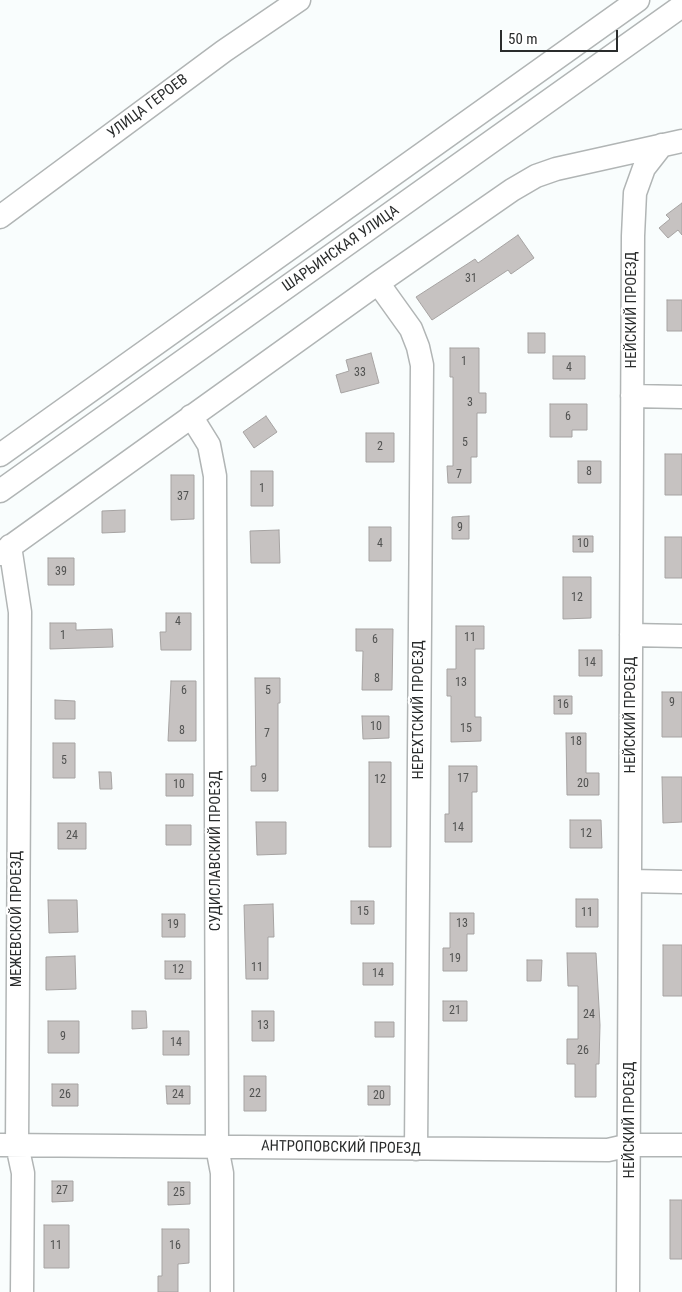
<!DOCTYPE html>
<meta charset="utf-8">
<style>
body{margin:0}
#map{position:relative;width:682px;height:1292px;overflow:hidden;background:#f9fdfd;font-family:"Roboto Condensed",sans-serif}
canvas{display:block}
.scale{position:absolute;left:500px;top:30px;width:118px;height:22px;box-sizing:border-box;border:2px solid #2a2c2c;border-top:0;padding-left:6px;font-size:15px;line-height:18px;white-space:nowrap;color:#2a2c2c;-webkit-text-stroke:4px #fff;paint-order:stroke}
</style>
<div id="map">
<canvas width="682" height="1292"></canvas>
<div class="scale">50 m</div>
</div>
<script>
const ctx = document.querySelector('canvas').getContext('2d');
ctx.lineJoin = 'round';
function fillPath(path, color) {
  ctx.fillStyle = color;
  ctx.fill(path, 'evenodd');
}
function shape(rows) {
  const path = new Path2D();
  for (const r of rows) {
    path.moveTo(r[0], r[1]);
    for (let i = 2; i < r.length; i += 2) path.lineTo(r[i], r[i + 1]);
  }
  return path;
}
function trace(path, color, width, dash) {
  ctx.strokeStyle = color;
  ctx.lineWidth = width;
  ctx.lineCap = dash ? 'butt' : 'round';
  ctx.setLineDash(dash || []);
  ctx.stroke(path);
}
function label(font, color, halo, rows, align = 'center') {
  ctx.font = font + ' "Roboto Condensed",sans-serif';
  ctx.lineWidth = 4.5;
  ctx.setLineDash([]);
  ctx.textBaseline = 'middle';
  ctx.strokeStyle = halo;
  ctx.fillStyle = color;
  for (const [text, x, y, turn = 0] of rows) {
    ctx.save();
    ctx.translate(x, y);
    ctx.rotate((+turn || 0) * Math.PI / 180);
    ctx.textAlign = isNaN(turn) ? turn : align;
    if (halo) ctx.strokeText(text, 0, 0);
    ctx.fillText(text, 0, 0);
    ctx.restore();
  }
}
const building = shape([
 [682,203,682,235,678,230,668,238,659,228,670,219,666,215,682,203],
 [518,235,534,258,511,274,508,270,432,320,416,297,475,259,478,263,518,235],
 [667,300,682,300,682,331,667,331,667,300],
 [528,333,545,333,545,353,528,353,528,333],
 [450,348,479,348,479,393,486,393,486,413,477,413,477,457,471,457,471,483,448,483,447,466,453,466,453,377,450,377,450,348],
 [371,353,379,383,341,393,336,375,349,371,346,360,371,353],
 [553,356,585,356,585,379,553,379,553,356],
 [550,404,587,404,587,430,572,430,572,437,550,437,550,404],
 [266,416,277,432,254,448,243,432,266,416],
 [366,433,394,433,394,462,366,462,366,433],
 [665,454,682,454,682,495,665,495,665,454],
 [578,461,601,461,601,483,578,483,578,461],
 [251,471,273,471,273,506,251,506,251,471],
 [171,475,194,475,194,519,171,520,171,475],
 [125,510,125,532,102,533,102,511,125,510],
 [469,516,469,539,452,539,452,517,469,516],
 [369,527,391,527,391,561,369,561,369,527],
 [279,530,280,563,251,563,250,531,279,530],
 [573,536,593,536,593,552,573,552,573,536],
 [665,537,682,537,682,578,665,578,665,537],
 [48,558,74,558,74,585,48,585,48,558],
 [563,577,591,577,591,618,563,619,563,577],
 [166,613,191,613,191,650,161,650,160,632,166,632,166,613],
 [50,623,76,623,76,630,112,629,113,647,50,649,50,623],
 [456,626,484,626,484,649,475,649,475,717,481,717,481,741,451,742,451,696,447,696,447,669,456,669,456,626],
 [356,629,393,629,392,690,362,690,363,651,356,651,356,629],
 [579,650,602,650,602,676,579,676,579,650],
 [255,678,280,678,280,703,278,703,278,791,251,791,251,766,256,766,255,678],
 [171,681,196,681,196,741,168,741,171,681],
 [662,692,682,692,682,737,662,737,662,692],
 [554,696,572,696,572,714,554,714,554,696],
 [55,700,75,701,75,719,55,719,55,700],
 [362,716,389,716,389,738,363,739,362,716],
 [566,733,586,733,586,773,599,773,599,795,567,795,566,733],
 [53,743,75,743,75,778,53,778,53,743],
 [369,762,391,762,391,847,369,847,369,762],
 [449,766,477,766,477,792,472,792,472,842,445,842,445,814,449,814,449,766],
 [99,772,111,772,112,789,100,789,99,772],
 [166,774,193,774,193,796,166,796,166,774],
 [662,777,682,777,682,822,663,823,662,777],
 [570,820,601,820,602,848,570,848,570,820],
 [256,822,286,822,286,854,257,855,256,822],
 [58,823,86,823,86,849,58,849,58,823],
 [166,825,191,825,191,845,166,845,166,825],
 [576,899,598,899,598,927,576,927,576,899],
 [48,900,77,900,78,932,49,933,48,900],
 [351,901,374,901,374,924,351,924,351,901],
 [273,904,274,937,268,937,268,979,246,979,244,905,273,904],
 [450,913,474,913,474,934,467,934,467,971,443,971,443,948,450,948,450,913],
 [162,914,185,914,185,937,162,937,162,914],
 [663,945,682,945,682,996,663,996,663,945],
 [567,953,596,953,600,1025,599,1064,596,1064,596,1097,575,1097,575,1064,567,1064,567,1039,578,1039,578,986,568,986,567,953],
 [75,956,76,989,46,990,46,957,75,956],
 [527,960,542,960,541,981,527,981,527,960],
 [165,961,191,961,191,979,165,979,165,961],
 [363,963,393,963,393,985,363,985,363,963],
 [443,1001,467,1001,467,1021,443,1021,443,1001],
 [132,1011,146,1011,147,1028,132,1029,132,1011],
 [252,1011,274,1011,274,1041,252,1041,252,1011],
 [48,1021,79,1021,79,1053,48,1053,48,1021],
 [375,1022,394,1022,394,1037,375,1037,375,1022],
 [163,1031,189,1031,189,1055,163,1055,163,1031],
 [244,1076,266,1076,266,1111,244,1111,244,1076],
 [52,1084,78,1084,78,1106,52,1106,52,1084],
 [166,1086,190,1086,190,1104,167,1104,166,1086],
 [368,1086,390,1086,390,1105,368,1105,368,1086],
 [52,1181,73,1181,73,1201,52,1202,52,1181],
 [168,1182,190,1182,190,1204,168,1205,168,1182],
 [670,1200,682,1200,682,1259,670,1259,670,1200],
 [44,1225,69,1225,69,1268,44,1268,44,1225],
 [162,1229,189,1229,189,1263,178,1264,178,1292,158,1292,158,1276,162,1276,162,1229]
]);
const minor = shape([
 [0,217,224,51,299,0],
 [378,283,411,329,418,347,422,365,416,1149],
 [632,396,682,397],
 [191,416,209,445,215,476,217,1147,222,1173,222,1292],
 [0,455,638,0],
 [0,491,682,6],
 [10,546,20,612,17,1145,23,1173,22,1292],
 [0,554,378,283,512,190,536,176,556,169,682,141],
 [631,635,682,636],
 [631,881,682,882],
 [0,1145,608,1150,630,1145,682,1145],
 [628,1292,633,236,635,193,644,168,662,145]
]);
const numberNames = [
 ["31",471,279],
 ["1",464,362],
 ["4",569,368],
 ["33",360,373],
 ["3",470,403],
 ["6",568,417],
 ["5",465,443],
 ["2",380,447],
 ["8",589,472],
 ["7",459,475],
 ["1",262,489],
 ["37",183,497],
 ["9",460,528],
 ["4",380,544],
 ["10",583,544],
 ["39",61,572],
 ["12",577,598],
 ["4",178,622],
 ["1",63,636],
 ["11",470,638],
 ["6",375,640],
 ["14",590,663],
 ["8",377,679],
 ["13",461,683],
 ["6",184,691],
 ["5",268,691],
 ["9",672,703],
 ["16",563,705],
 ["10",376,727],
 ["15",466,729],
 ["8",182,731],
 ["7",267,734],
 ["18",576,742],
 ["5",64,761],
 ["9",264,779],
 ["17",463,779],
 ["12",380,780],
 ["20",583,784],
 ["10",179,785],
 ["14",458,828],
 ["12",586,834],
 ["24",72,836],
 ["15",363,912],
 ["11",587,913],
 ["13",462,924],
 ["19",173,925],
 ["19",455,959],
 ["11",257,968],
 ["12",178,970],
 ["14",378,974],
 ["21",455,1011],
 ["24",589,1015],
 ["13",263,1026],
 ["9",63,1037],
 ["14",176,1043],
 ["26",583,1051],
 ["22",255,1094],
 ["26",65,1095],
 ["24",178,1095],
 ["20",379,1096],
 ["27",62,1191],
 ["25",179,1193],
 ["11",56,1246],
 ["16",175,1246]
];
const streetNames = [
 ["УЛИЦА ГЕРОЕВ",148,107,-37],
 ["ШАРЬИНСКАЯ УЛИЦА",341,249,-35],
 ["НЕЙСКИЙ ПРОЕЗД",632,310,-90],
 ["НЕРЕХТСКИЙ ПРОЕЗД",419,710,-90],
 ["НЕЙСКИЙ ПРОЕЗД",631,715,-90],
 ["СУДИСЛАВСКИЙ ПРОЕЗД",216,851,-90],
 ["МЕЖЕВСКОЙ ПРОЕЗД",17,919,-90],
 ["НЕЙСКИЙ ПРОЕЗД",630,1120,-90],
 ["АНТРОПОВСКИЙ ПРОЕЗД",341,1148,1]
];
fillPath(building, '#c6c2c1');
trace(building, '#a6a3a2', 1);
trace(minor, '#b1b5b5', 25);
trace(minor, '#fff', 22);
label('12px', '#515251', null, numberNames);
label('15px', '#2a2c2c', '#fff', streetNames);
</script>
